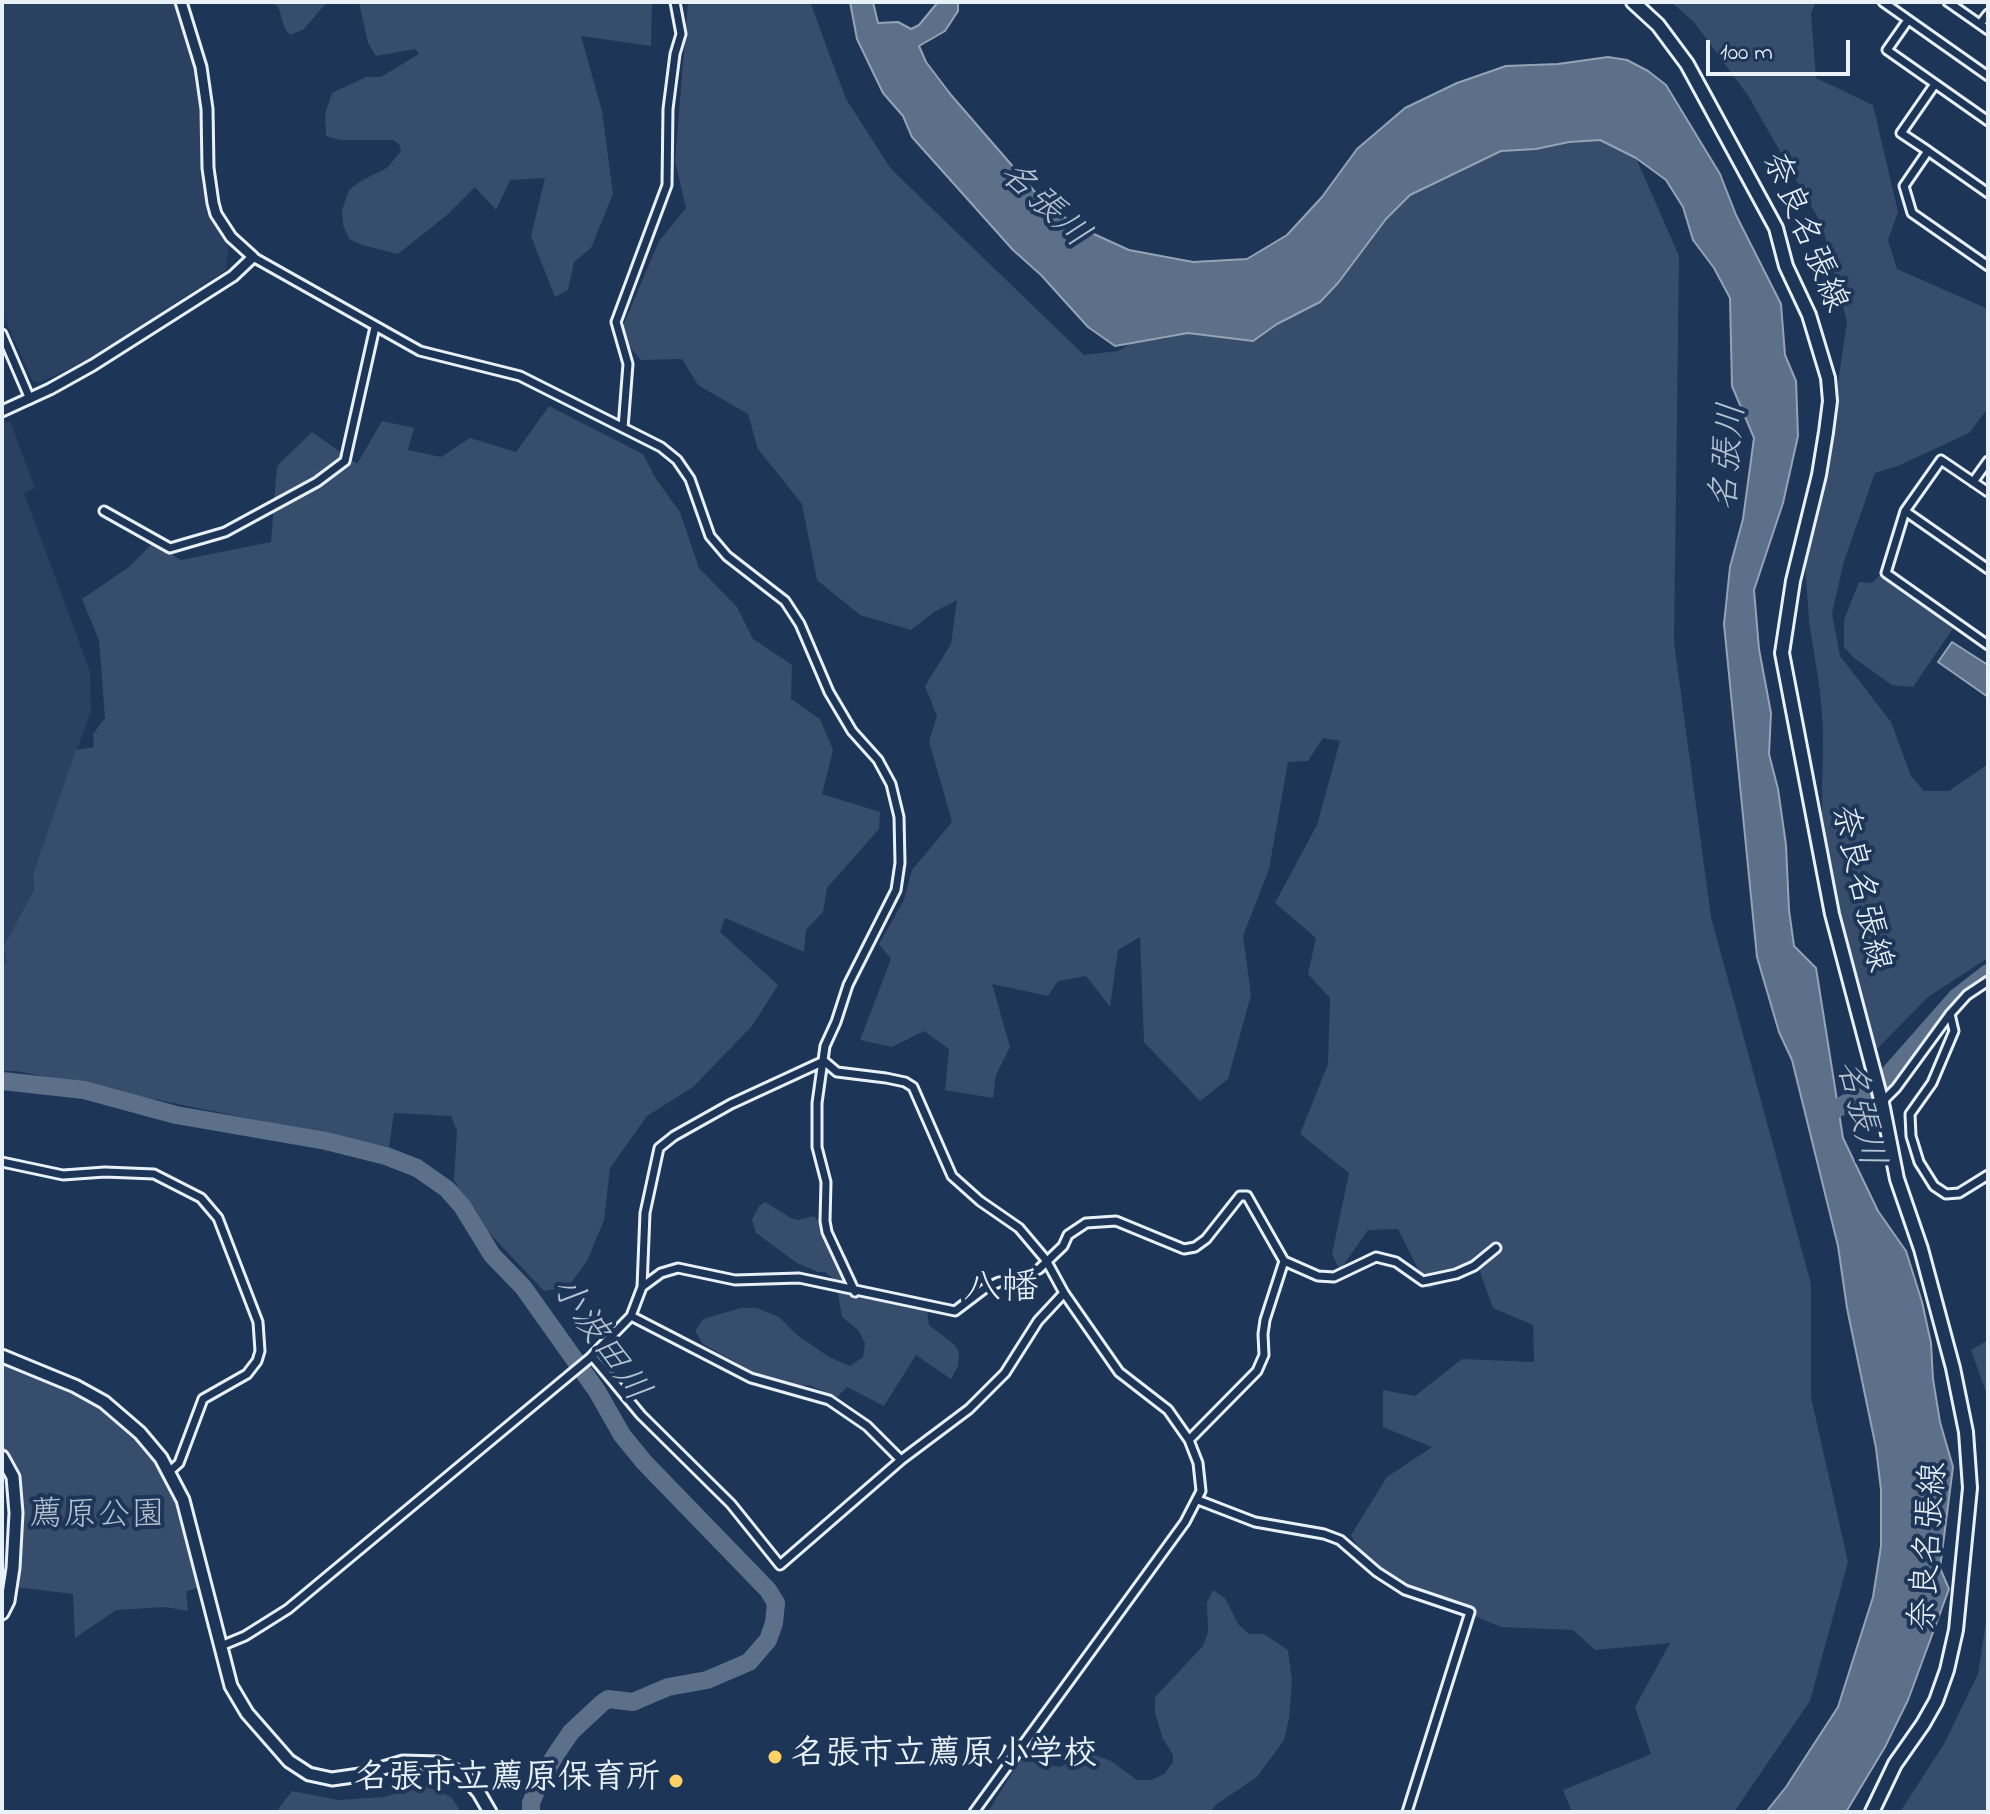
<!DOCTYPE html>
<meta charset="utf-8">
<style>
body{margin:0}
#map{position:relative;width:1990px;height:1814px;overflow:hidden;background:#1d3557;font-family:"Indie Flower",sans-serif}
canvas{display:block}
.frame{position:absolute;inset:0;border:4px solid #e8f1f8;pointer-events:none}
.scale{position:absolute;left:1706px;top:40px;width:144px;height:36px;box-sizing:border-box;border:4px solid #e8f1f8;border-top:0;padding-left:10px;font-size:24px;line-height:28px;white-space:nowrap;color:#e8f1f8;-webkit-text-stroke:6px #1d3557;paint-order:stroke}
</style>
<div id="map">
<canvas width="1990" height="1814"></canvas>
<div class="frame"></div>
<div class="scale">100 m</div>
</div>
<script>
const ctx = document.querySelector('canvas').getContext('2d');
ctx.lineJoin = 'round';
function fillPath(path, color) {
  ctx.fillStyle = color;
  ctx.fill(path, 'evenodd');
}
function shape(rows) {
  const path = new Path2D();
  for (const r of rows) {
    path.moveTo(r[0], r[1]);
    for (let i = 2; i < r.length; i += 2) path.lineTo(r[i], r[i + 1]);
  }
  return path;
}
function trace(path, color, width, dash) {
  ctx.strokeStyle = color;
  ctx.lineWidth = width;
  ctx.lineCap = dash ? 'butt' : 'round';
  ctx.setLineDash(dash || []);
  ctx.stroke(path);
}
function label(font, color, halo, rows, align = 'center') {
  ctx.font = font + ' "Indie Flower","Klee One",sans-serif';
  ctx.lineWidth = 8;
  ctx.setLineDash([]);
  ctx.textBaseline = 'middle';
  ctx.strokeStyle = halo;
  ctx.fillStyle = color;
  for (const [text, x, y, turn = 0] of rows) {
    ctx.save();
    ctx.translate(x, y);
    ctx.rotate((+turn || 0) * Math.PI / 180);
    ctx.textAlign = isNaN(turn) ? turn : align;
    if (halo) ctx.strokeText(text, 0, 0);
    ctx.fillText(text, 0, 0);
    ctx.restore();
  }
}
const built = shape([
 [2,2,173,2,188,40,199,85,202,185,209,210,229,246,226,270,87,360,39,383,32,380,2,312],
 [10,421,35,488,24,493,90,671,91,711,33,874,34,890,3,947,7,962,2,964,2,424]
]);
const green = shape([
 [268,2,327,2,304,29,290,35,285,29,278,6],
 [359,2,652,2,651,46,581,36,602,111,613,194,591,248,574,262,568,290,555,297,531,236,545,178,510,180,496,210,475,187,447,215,398,254,362,245,349,239,343,225,342,210,349,190,361,181,387,168,401,151,399,144,393,140,340,140,326,136,325,114,332,93,366,77,381,77,419,54,415,49,376,56,368,43],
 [688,2,810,2,846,99,891,169,1084,355,1118,351,1135,341,1164,339,1188,333,1253,340,1277,324,1320,302,1338,283,1386,219,1410,195,1501,151,1536,149,1569,142,1600,140,1636,158,1679,256,1674,642,1711,917,1811,1284,1811,1397,1848,1562,1810,1701,1734,1812,1572,1812,1563,1790,1651,1754,1635,1707,1670,1643,1595,1650,1573,1630,1501,1627,1372,1574,1351,1535,1387,1477,1432,1447,1383,1427,1383,1390,1415,1396,1462,1359,1534,1362,1533,1325,1493,1308,1478,1266,1428,1289,1398,1229,1368,1230,1340,1270,1332,1254,1349,1173,1300,1134,1328,1064,1330,998,1308,974,1316,938,1275,903,1317,825,1340,741,1323,738,1308,761,1288,762,1269,869,1243,936,1251,995,1228,1079,1200,1101,1144,1042,1140,937,1118,950,1110,1007,1086,976,1058,981,1048,996,992,984,1010,1047,996,1075,993,1098,945,1090,949,1049,924,1031,892,1047,860,1040,891,959,879,944,904,900,912,870,952,822,929,741,937,716,925,686,951,644,957,600,934,612,911,630,860,615,817,580,802,504,758,449,748,414,698,385,682,359,641,360,619,335,659,241,686,208,675,161],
 [1671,2,1816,2,1811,13,1816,78,1873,105,1898,212,1888,240,1897,269,1988,309,1988,407,1985,412,1969,433,1900,465,1875,473,1844,561,1832,613,1840,656,1891,722,1911,776,1924,791,1949,791,1988,764,1988,958,1928,997,1876,1050,1833,894,1822,814,1823,729,1820,691,1809,621,1804,549,1831,429,1847,322,1822,225,1749,97,1694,22],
 [549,406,643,454,656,479,680,512,699,568,737,607,753,639,792,665,791,699,820,719,833,750,822,794,880,812,879,829,827,888,823,912,806,930,804,952,725,918,720,932,778,985,752,1026,693,1087,647,1116,610,1168,604,1220,587,1261,568,1287,544,1291,478,1221,454,1180,457,1131,451,1116,394,1113,389,1147,16,1071,2,1071,2,964,7,962,3,947,34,890,33,874,76,750,94,747,93,734,105,718,99,640,82,599,129,567,153,543,181,560,271,542,277,466,312,432,357,464,382,421,414,428,408,450,441,457,470,438,516,452],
 [1880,575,1954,627,1913,687,1892,685,1854,658,1844,647,1844,620,1859,582,1872,583],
 [765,1202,791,1218,798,1220,814,1216,819,1222,827,1243,846,1256,849,1263,850,1286,855,1291,868,1298,914,1304,927,1310,929,1325,955,1345,959,1352,958,1366,951,1379,916,1355,884,1406,847,1387,837,1397,809,1385,789,1387,766,1379,703,1344,695,1331,703,1319,741,1308,757,1308,779,1317,796,1334,829,1357,850,1366,863,1357,865,1343,858,1330,842,1317,836,1281,825,1272,818,1272,797,1263,756,1233,752,1220,759,1206],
 [1988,1340,1988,1398,1971,1350],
 [2,1365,34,1375,104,1411,126,1428,156,1460,169,1481,198,1588,186,1591,188,1611,165,1607,116,1610,75,1638,73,1594,16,1587,18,1513,16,1466,2,1448],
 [1213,1590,1225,1598,1238,1624,1249,1634,1264,1634,1288,1650,1292,1680,1289,1719,1284,1740,1257,1777,1217,1804,1210,1812,988,1812,1020,1760,1060,1767,1087,1752,1111,1761,1137,1780,1151,1780,1164,1774,1173,1762,1173,1755,1163,1739,1159,1726,1155,1712,1155,1697,1203,1646,1208,1632,1207,1603],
 [1988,1609,1988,1812,1900,1812,1944,1744,1978,1674],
 [426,1786,451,1797,461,1812,276,1812,292,1791,339,1800,383,1797]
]);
const water = shape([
 [850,2,873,2,878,23,898,22,911,29,919,25,938,2,958,2,958,11,945,31,919,46,926,62,951,95,1035,192,1074,225,1129,250,1193,262,1247,259,1287,235,1322,197,1357,149,1405,108,1457,83,1506,66,1558,64,1608,57,1627,60,1648,71,1666,85,1720,174,1736,215,1781,304,1785,355,1796,381,1798,436,1783,503,1754,590,1759,649,1771,713,1769,754,1778,789,1786,845,1789,910,1794,946,1816,968,1843,1138,1878,1211,1906,1251,1922,1302,1931,1343,1933,1379,1940,1422,1953,1467,1940,1568,1949,1589,1908,1700,1885,1747,1846,1812,1766,1812,1786,1787,1838,1707,1873,1597,1881,1546,1881,1490,1876,1448,1847,1308,1838,1246,1792,1060,1779,1032,1757,957,1724,624,1730,567,1743,519,1754,438,1732,386,1730,298,1714,268,1693,240,1683,207,1666,180,1636,158,1600,140,1569,142,1536,149,1501,151,1410,195,1386,219,1338,283,1320,302,1277,324,1253,341,1188,333,1115,346,1088,327,1041,275,1013,250,912,137,903,116,883,93,857,39,850,2],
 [1952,642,1988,665,1988,697,1938,662,1952,642]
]);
const river = shape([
 [2,1081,84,1090,176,1115,326,1141,386,1156,417,1168,447,1189,462,1206,492,1255,523,1287,597,1391,622,1435,644,1462,768,1590,776,1603,774,1623,768,1640,749,1662,707,1680,668,1687,633,1702,608,1699,601,1704,571,1732,556,1754,541,1779,531,1803,531,1812],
 [1823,1117,1883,1081,1957,997,1988,973]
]);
const minor = shape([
 [1883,2,1988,76],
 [1948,2,1988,30],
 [1908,20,1887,50,1988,121],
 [1980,24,1988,14],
 [1935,84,1901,133,1928,151,1904,186,1912,213,1988,266],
 [1928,151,1988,193],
 [253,257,420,351,520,376,661,447,677,460,690,479,710,536,727,556,785,601,800,624,829,692,852,731,878,760,891,784,899,817,900,863,896,890,848,985,836,1022,825,1046,817,1103,817,1147,826,1182,825,1221,827,1232,855,1292],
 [2,334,30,399],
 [623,428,628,364,616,322,667,185,668,109,675,54,681,34,675,2],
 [1973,482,1988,461],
 [1988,492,1941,460,1905,511,1886,573,1988,645],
 [104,511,170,548,225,532,317,482,345,461,375,327],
 [1905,511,1988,569],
 [1950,1014,1954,1031,1932,1083,1910,1114,1911,1136,1919,1162,1934,1186,1946,1194,1959,1193,1988,1175],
 [824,1061,837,1072,886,1078,905,1082,913,1087,952,1176,980,1201,1019,1228,1046,1260,1064,1293,1119,1372,1168,1410,1189,1440,1198,1463,1201,1491,1185,1522,974,1812],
 [1882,1102,1896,1088,1950,1014,1967,995,1988,981],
 [2,1162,63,1175,105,1172,154,1174,201,1198,218,1218,258,1322,260,1351,257,1361,247,1374,203,1399,179,1463,170,1471],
 [642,1287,661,1273,678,1268,735,1280,799,1278,955,1311,984,1289,999,1282,1023,1277,1039,1269,1063,1246,1068,1235,1086,1223,1116,1221,1184,1249,1195,1247,1206,1239,1240,1196,1247,1196,1284,1261,1318,1276,1334,1277,1376,1257,1396,1262,1423,1281,1456,1274,1474,1266,1496,1248],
 [631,1316,751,1378,829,1400,867,1426,901,1460],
 [592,1356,641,1415,731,1504,780,1565,901,1460,969,1409,1005,1373,1038,1321,1064,1293],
 [1189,1440,1257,1371,1264,1355,1263,1334,1265,1320,1284,1261],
 [1198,1500,1255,1522,1324,1534,1340,1540,1377,1572,1405,1590,1470,1612,1407,1812],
 [221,1646,245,1636,288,1609,590,1358,631,1316,642,1287,645,1213,659,1148,674,1136,731,1104,824,1061]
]);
const tertiary = shape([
 [2,411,50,389,93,365,233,276,253,257,231,237,216,214,213,203,208,168,207,109,201,67,181,2]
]);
const secondary = shape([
 [2,1356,75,1386,104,1402,140,1433,161,1458,183,1500,231,1686,247,1713,289,1761,309,1774,332,1779,360,1775,403,1762,438,1763,459,1772,467,1779,479,1793,490,1812],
 [2,1457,13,1477,16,1513,13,1568,8,1601,2,1613]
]);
const primary = shape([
 [1633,2,1658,25,1687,64,1776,228,1786,266,1809,315,1828,378,1830,401,1826,432,1819,475,1793,581,1782,653,1832,914,1882,1103,1897,1179,1921,1249,1953,1368,1966,1432,1970,1488,1956,1630,1947,1670,1936,1701,1923,1724,1895,1764,1872,1812]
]);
const markers = [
 [775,1757,8,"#ffd166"],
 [676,1781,8,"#ffd166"]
];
const streetNames = [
 ["奈良名張線",1802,233,67],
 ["奈良名張線",1858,889,77],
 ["奈良名張線",1932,1547,-86]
];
const parkNames = [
 ["薦原公園",97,1518]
];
const poiNames = [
 ["名張市立薦原小学校",791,1757],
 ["名張市立薦原保育所",660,1781,"right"]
];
const waterNames = [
 ["名張川",1042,207,43],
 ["名張川",1732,457,-85],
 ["名張川",1857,1114,77],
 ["小波田川",597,1341,55]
];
const quarterNames = [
 ["八幡",1001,1292]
];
fillPath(built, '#2a4162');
fillPath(green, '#374d6c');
fillPath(water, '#5d7089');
trace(water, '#95a4b5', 2);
trace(river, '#5d7089', 18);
trace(minor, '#e8f1f8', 13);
trace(tertiary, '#e8f1f8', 15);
trace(secondary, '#e8f1f8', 17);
trace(primary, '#e8f1f8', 18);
trace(minor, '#1d3557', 7);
trace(tertiary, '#1d3557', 9);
trace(secondary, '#1d3557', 11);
trace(primary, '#1d3557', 12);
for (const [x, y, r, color] of markers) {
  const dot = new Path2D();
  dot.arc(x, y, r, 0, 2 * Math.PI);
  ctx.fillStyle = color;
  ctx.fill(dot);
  trace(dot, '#1d3557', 3);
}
label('34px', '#e8f1f8', '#1d3557', streetNames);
label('34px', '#b3c0ce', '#1d3557', parkNames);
label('bold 34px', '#e8f1f8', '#1d3557', poiNames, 'left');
label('italic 36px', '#b7c4d1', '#1d3557', waterNames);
label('38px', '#e8f1f8', '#1d3557', quarterNames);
</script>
